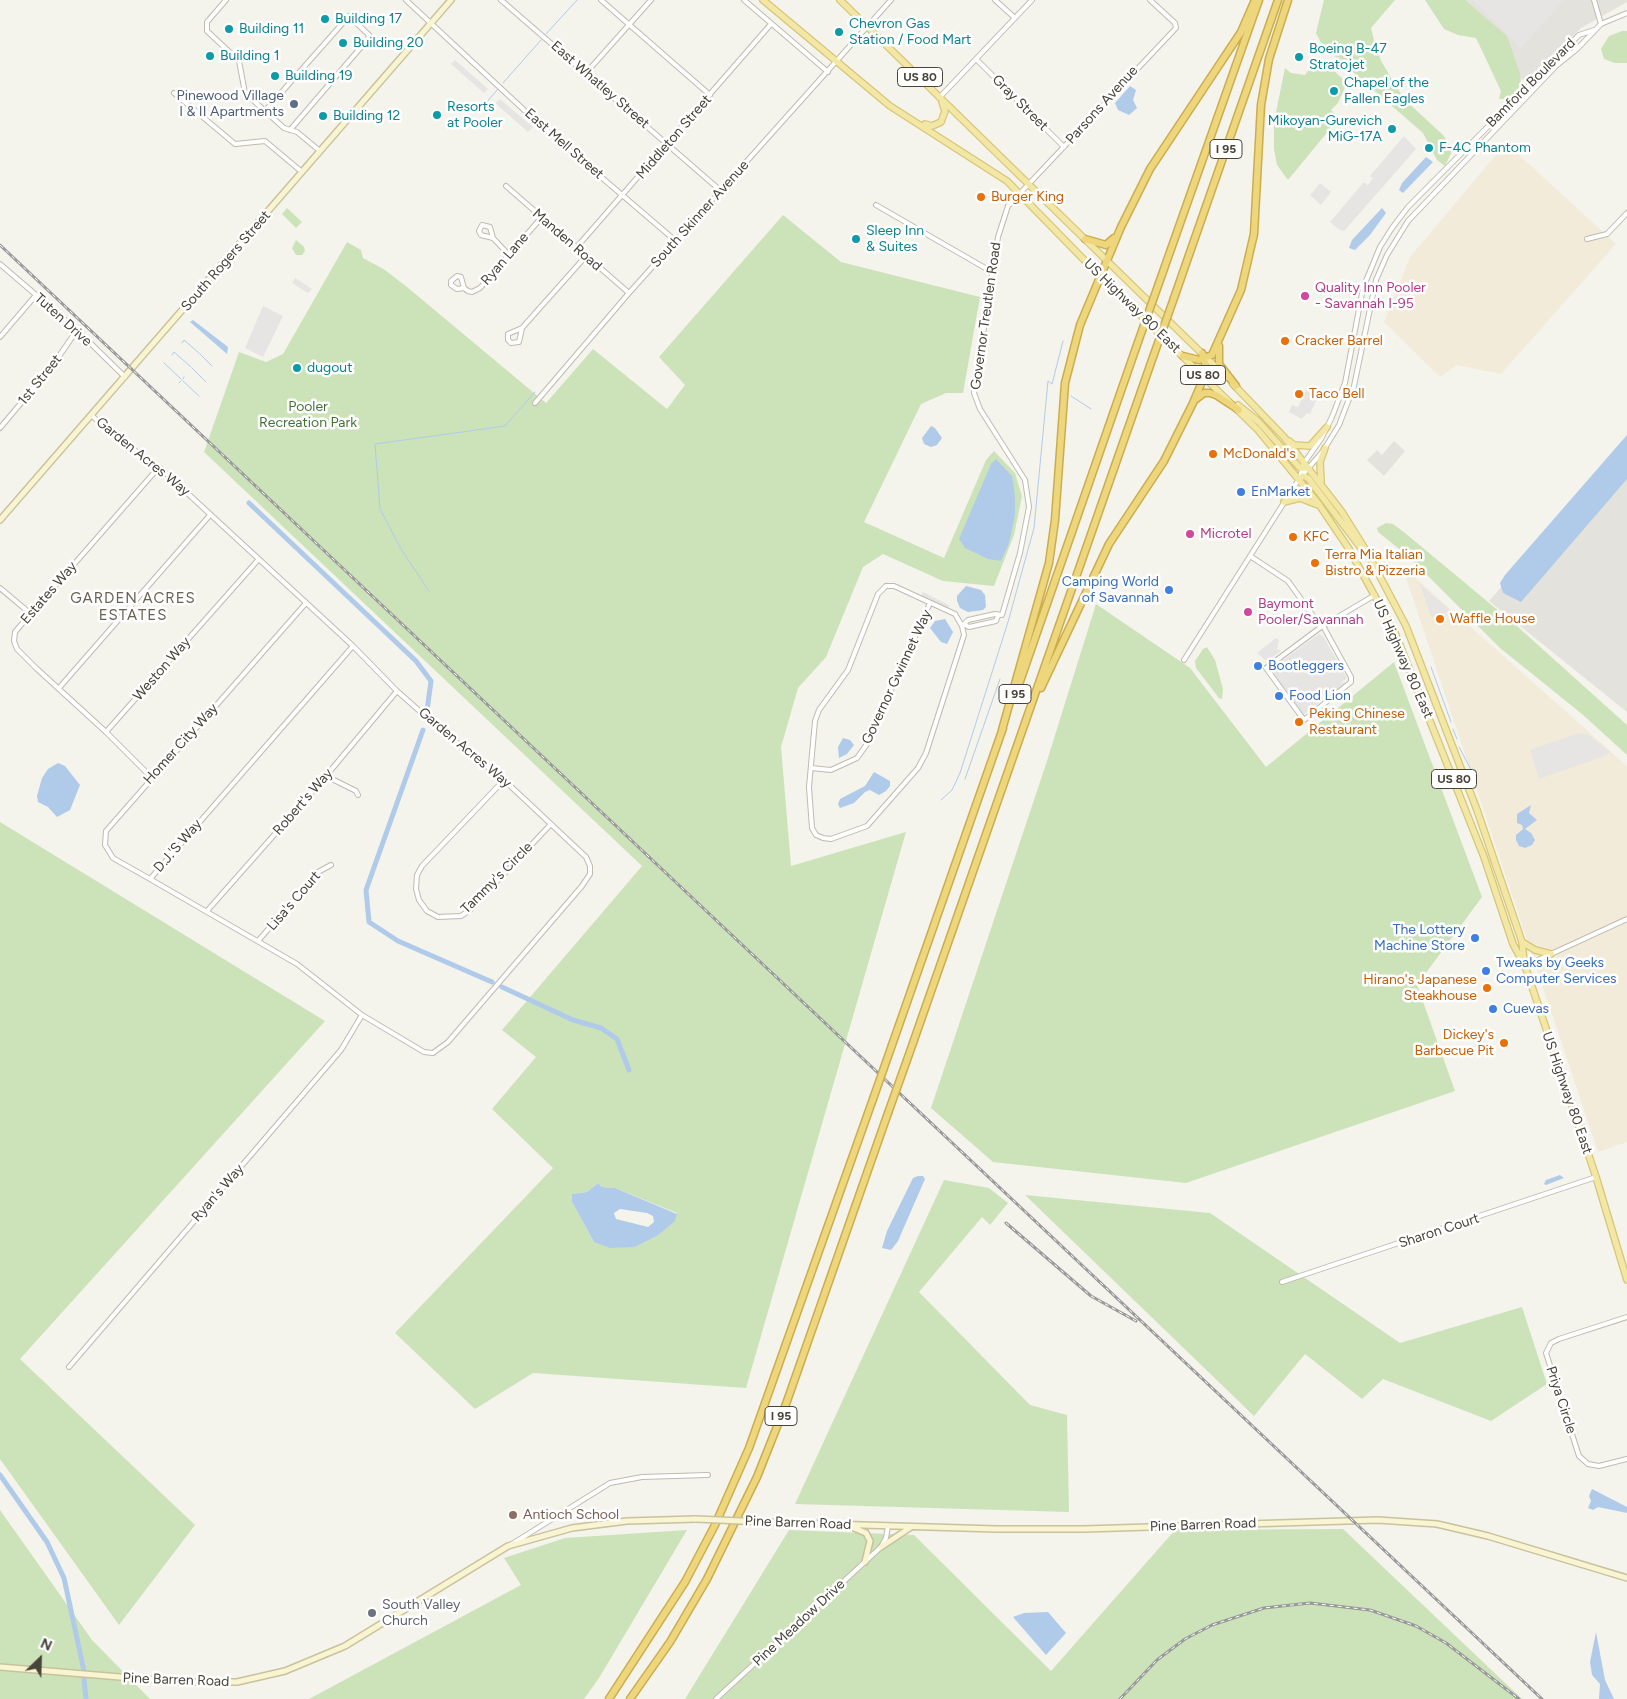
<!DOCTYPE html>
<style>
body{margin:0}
#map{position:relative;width:1627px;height:1699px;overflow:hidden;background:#f4f3ec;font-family:Figtree,sans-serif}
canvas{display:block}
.north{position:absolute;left:15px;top:1634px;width:50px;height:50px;-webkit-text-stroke:4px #fff;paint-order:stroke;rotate:24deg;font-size:14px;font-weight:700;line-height:20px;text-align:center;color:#48443a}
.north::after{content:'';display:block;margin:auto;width:18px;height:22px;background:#48443a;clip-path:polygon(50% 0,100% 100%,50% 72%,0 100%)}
</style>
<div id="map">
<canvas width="1627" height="1699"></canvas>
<div class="north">N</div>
</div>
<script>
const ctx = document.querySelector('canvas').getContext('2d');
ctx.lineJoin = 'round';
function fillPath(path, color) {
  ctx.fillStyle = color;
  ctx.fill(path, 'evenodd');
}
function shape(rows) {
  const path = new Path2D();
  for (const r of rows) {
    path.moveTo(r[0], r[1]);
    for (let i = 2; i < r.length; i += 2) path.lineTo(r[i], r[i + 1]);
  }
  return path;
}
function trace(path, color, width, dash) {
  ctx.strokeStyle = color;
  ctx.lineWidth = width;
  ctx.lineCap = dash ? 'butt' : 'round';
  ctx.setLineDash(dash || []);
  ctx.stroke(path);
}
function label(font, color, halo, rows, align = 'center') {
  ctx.font = font + ' Figtree,sans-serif';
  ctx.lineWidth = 5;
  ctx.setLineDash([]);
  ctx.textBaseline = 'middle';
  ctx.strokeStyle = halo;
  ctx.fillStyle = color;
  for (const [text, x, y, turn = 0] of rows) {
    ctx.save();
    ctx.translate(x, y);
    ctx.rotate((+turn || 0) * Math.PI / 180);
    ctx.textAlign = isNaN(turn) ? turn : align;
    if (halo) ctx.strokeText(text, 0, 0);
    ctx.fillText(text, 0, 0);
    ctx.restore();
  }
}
const commercial = shape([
 [1506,143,1616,244,1501,374,1457,365,1440,377,1384,322,1410,257],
 [1402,566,1627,766,1627,1142,1598,1152]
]);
const industrial = shape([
 [1463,0,1627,0,1627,2,1581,28,1527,85,1507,64],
 [1394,441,1405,451,1384,476,1367,460,1377,450,1382,455],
 [1627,441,1627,712,1489,601]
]);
const green = shape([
 [1324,0,1395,0,1371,28,1374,40,1381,61,1404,99,1443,135,1453,149,1445,166,1437,160,1423,133,1323,46,1316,33],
 [1425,0,1465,0,1507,36,1520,73,1521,84,1513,99,1499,99,1501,91,1476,38,1458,35,1444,29],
 [1622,31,1627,31,1627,63,1615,63,1604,59,1601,49,1609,36],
 [1319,57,1347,83,1338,103,1331,110,1339,118,1288,180,1277,165,1274,149,1274,122,1285,68,1291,73,1305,75],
 [287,208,302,222,296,228,282,214],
 [783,215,841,262,980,297,963,393,946,393,921,404,864,522,944,558,986,460,994,451,1015,473,1022,496,1014,535,994,586,943,581,883,554,863,567,826,657,798,688,781,747,791,866,906,832,746,1388,533,1373,475,1409,395,1333,553,1168,492,1109,536,1057,502,1030,642,866,204,452,239,352,266,362,283,354,347,242,361,250,363,258,385,270,407,287,546,403,593,349,667,409,685,385,659,357],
 [598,1183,602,1187,615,1188,677,1213,674,1221,657,1236,635,1247,594,1242,572,1202,572,1194,587,1192],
 [296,240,304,247,305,251,302,255,296,255,292,248],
 [1386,523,1393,524,1405,533,1518,627,1627,725,1627,755,1582,714,1500,648,1408,556,1378,532,1377,528],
 [1096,604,1190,668,1266,767,1394,662,1482,897,1417,985,1455,1091,1186,1183,993,1162,931,1108,1046,764],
 [1207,647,1215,660,1223,689,1222,699,1219,698,1196,668,1195,661,1203,649],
 [0,822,325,1021,20,1359,195,1525,119,1625,0,1459],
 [944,1180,989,1188,1008,1203,990,1225,982,1217,919,1292,1030,1405,1067,1415,1069,1512,795,1504],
 [1025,1195,1210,1213,1400,1343,1522,1307,1547,1384,1491,1421,1383,1379,1362,1399,1305,1354,1254,1416],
 [0,1510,92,1640,150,1699,0,1699],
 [1343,1529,1522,1699,685,1699,789,1530,914,1535,1051,1671,1175,1530],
 [687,1530,599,1678,584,1699,309,1699,521,1585,504,1558,565,1538]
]);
const parking = shape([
 [1473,0,1564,0,1521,48],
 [455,60,488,89,484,93,451,64],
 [500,99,533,127,528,132,495,103],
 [1404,136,1416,149,1344,231,1340,230,1330,222,1364,182,1368,185,1373,178,1370,176],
 [1320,183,1331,192,1321,205,1310,195],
 [295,278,312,289,308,293,292,283],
 [263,306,283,316,263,357,245,348],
 [1308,385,1321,389,1310,414,1307,413,1302,419,1289,412,1292,405,1298,407],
 [1420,584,1451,611,1431,617],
 [923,592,949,605,948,609,921,596],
 [1319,634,1323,636,1347,678,1342,682,1346,684,1303,715,1276,677,1272,668],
 [1276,638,1279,640,1277,649,1281,651,1267,661,1264,659,1257,653],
 [1579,733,1589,735,1610,752,1605,756,1539,779,1530,750]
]);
const water = shape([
 [1130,86,1136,90,1133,100,1137,108,1129,115,1118,110,1115,103],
 [1426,157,1433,162,1403,193,1399,190,1402,183],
 [1382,208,1386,213,1370,235,1355,250,1349,248,1352,240],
 [193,320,228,347,227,354,190,322],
 [931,426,935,428,942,438,937,445,931,447,924,444,922,438],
 [1627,435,1627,479,1521,602,1503,593,1500,583,1505,575],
 [996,459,1012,476,1015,496,1015,515,1009,543,1001,561,988,559,965,548,959,539,991,464],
 [966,586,981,590,985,595,986,607,983,610,968,612,960,608,957,601,957,596],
 [945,619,953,632,947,644,941,642,930,628,935,621],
 [843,738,850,740,854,745,847,754,839,758,838,747],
 [58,763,65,766,80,785,70,810,57,817,48,807,38,802,37,796,42,778,48,769],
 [874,772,890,781,890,786,886,791,879,795,870,790,865,792,854,803,840,808,838,804,840,799,865,786],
 [1531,805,1529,813,1537,820,1525,829,1531,833,1535,840,1532,845,1525,848,1519,846,1516,840,1516,835,1523,829,1522,825,1517,823,1517,814],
 [1560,1175,1564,1178,1546,1185,1544,1184,1546,1180],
 [918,1176,923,1176,925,1179,898,1241,891,1250,882,1248,887,1231,913,1178],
 [598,1183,602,1187,615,1188,677,1214,675,1221,657,1236,635,1247,610,1248,594,1242,572,1202,572,1194,587,1192],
 [620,1209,647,1213,653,1216,654,1222,648,1227,616,1219,614,1213],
 [1592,1489,1627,1507,1627,1513,1598,1507,1593,1510,1588,1508,1591,1501,1589,1496],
 [1048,1612,1066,1633,1046,1655,1013,1617,1024,1613],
 [1596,1632,1605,1680,1614,1699,1599,1699,1600,1684,1592,1675,1590,1662]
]);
const stream = shape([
 [546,34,577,0],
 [503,83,541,40],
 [479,111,498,89],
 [182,343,184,340,199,353],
 [200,354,212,366],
 [172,355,174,352,191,367],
 [164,363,181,379],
 [192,368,206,382],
 [183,379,184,377],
 [183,381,199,396],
 [179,383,181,381],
 [1071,396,1091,409],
 [429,591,401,549,380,509,375,444,505,426,535,392],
 [1431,667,1451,722],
 [1453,729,1457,739],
 [1459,747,1475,777],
 [965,779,1000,679],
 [941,800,952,790,960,773,1008,622,1034,528,1048,381,1052,384,1063,341]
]);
const canal = shape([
 [249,503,416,661,431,681,427,711],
 [423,730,366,890,369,922,398,941,492,982],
 [502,987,573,1020,601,1028,617,1039,629,1070],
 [0,1475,47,1542,64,1578,84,1671],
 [84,1679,86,1699]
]);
const street = shape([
 [226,0,207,22,207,31,239,61,245,93,284,128,297,132,320,151],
 [406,0,538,123,677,242],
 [501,0,721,191],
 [601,0,710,95],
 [744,0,828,72],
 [995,0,1015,18],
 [1594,0,1601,24],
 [976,59,1064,147],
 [586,73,651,0],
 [174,93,235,144,265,141,302,172],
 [939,98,1032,0],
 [265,111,349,16,369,35,368,39,290,130],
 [506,186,629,293],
 [876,205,992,272],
 [493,238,481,235,479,231,482,225,490,227,493,238,509,255],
 [1587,239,1607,234,1627,213],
 [576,248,771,24],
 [0,264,77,330,125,377],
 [464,288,457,289,451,285,451,281,457,276,461,277,464,288,468,291,472,292,480,288,542,217],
 [522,328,508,334,508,340,511,343,519,342,522,328,586,256],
 [0,337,36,295],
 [535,403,629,293,891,0],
 [91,415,121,441,159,467,353,646,397,691,441,730,504,780,586,857,590,866,590,874,582,886,448,1042,433,1053,424,1052,362,1015,297,964,150,879,353,646],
 [0,428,53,365,77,330],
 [1300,477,1304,463,1321,439,1332,417,1345,383,1363,288,1380,247,1392,228,1408,207,1579,35,1594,30],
 [1250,556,1288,581,1321,627],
 [886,586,894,586,955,614,962,626,964,635,926,753,918,768,867,826,831,839,823,838,816,835,812,828,809,787,815,721,819,710,848,670,878,594,886,586],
 [0,588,31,614],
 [965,625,969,627,996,621,998,616],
 [962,626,968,620,995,614,1002,615,1020,553,1029,507,1025,480,980,409,974,393,998,237,1008,206,1176,28,1175,23,1150,0],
 [1323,626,1351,677,1351,682,1304,720,1266,668,1321,627,1375,595],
 [1184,660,1299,479,1323,451,1339,425,1354,386,1376,280,1387,255,1408,221,1556,66,1577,49,1601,24,1627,13],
 [59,688,210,515],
 [106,732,258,560],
 [811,768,831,770,857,758,867,744,930,603],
 [326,776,356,791,358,795],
 [152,778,106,732,36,668,17,649,14,641,15,632,20,626,159,467],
 [504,780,422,866,417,875,416,889,419,900,427,911,438,917,461,916,470,910,551,824],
 [150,879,113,858,105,845,106,831,306,603],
 [207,911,326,776,397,691],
 [258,941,318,872,331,865],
 [1525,966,1627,919],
 [1282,1282,1596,1177],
 [1627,1317,1559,1339,1551,1343,1546,1353,1579,1456,1588,1464,1599,1466,1627,1459],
 [69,1367,341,1050,362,1015],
 [512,1544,610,1483,642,1477,708,1475],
 [716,1699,881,1547,886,1538,888,1526]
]);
const secondary = shape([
 [0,520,451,0],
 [763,1522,996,1529,1084,1529,1378,1520,1437,1524,1488,1536,1627,1578],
 [854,1528,866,1533,870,1541,865,1562],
 [881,1547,911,1527],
 [0,1667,180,1682,237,1682,285,1671,345,1646,508,1546,572,1528,627,1521,696,1519]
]);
const primary = shape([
 [763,0,890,106,1007,181,1093,269,1258,430,1318,503,1349,549,1395,633,1484,857,1513,944,1525,966,1596,1177,1627,1280],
 [840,0,1226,377],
 [925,124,932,126,941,122,945,111,942,102],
 [1233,384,1284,437,1342,512,1367,552,1406,626,1477,810,1522,942,1524,961],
 [1238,405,1259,422,1300,468,1309,468],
 [1289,441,1294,445,1310,446,1327,427],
 [1299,479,1303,476,1308,478,1361,548],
 [1321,481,1320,462,1325,448],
 [1284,502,1300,498,1318,505],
 [1522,942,1535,950,1551,954]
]);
const highway = shape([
 [1085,239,1106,245,1114,238],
 [1159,283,1259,0],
 [1174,298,1278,0],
 [1219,346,1219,364,1236,386],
 [1183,356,1199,360,1212,355,1241,290,1254,234,1261,105,1269,59,1288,0],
 [1195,400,1204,393,1210,393,1216,395,1239,410],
 [1041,688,1109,544,1164,461,1193,403,1204,377,1206,366,1202,353],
 [1017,690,1138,342],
 [1002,730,1049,563,1055,520,1065,383,1080,325,1121,227,1150,169,1241,32,1255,0],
 [892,1045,1003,728],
 [907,1060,1153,357],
 [609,1699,685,1582,715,1525,749,1448,873,1099],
 [630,1699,670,1642,707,1579,757,1477,786,1404,888,1113]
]);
const rail = shape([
 [0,245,1542,1699],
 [1006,1223,1091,1296,1136,1321],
 [1120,1699,1157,1660,1185,1639,1212,1625,1264,1608,1310,1603,1370,1610,1416,1626,1446,1643,1519,1699]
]);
const secondaryBridge = shape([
 [696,1519,763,1522]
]);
const highwayBridge = shape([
 [1138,342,1159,283],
 [1153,357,1174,298],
 [873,1099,892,1045],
 [888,1113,907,1060]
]);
const markers = [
 [325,19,5,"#0f9aa8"],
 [229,29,5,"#0f9aa8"],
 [839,32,5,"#0f9aa8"],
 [343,43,5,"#0f9aa8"],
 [210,56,5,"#0f9aa8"],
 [1299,57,5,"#0f9aa8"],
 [275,76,5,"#0f9aa8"],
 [1334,91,5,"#0f9aa8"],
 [294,104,5,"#5c6f8a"],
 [437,115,5,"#0f9aa8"],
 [323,116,5,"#0f9aa8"],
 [1392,129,5,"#0f9aa8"],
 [1429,148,5,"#0f9aa8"],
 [981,197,5,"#e8710a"],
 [856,239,5,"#0f9aa8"],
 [1305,296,5,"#d1479c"],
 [1285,341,5,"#e8710a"],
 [297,368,5,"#0f9aa8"],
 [1299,394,5,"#e8710a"],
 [1213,454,5,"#e8710a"],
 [1241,492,5,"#3f7fe0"],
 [1190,534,5,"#d1479c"],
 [1293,537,5,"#e8710a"],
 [1315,563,5,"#e8710a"],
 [1169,590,5,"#3f7fe0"],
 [1248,612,5,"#d1479c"],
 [1440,619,5,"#e8710a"],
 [1258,666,5,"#3f7fe0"],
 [1279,696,5,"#3f7fe0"],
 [1299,722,5,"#e8710a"],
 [1475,938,5,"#3f7fe0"],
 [1486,971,5,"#3f7fe0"],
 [1487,988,5,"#e8710a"],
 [1493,1009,5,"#3f7fe0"],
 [1504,1043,5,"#e8710a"],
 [513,1515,5,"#8d6e63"],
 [372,1613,5,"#6b7280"]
];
const shields = [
 [920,77,45],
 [1226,149,32],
 [1203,375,45],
 [1015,694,32],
 [1454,779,45],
 [781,1416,32]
];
const shieldNames = [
 ["US 80",920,77],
 ["I 95",1226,149],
 ["US 80",1203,375],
 ["I 95",1015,694],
 ["US 80",1454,779],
 ["I 95",781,1416]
];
const cultureNames = [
 ["Building 17",335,19],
 ["Chevron Gas",849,24],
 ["Station / Food Mart",849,40],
 ["Building 11",239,29],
 ["Building 20",353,43],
 ["Boeing B-47",1309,49],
 ["Stratojet",1309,65],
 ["Building 1",220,56],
 ["Building 19",285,76],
 ["Chapel of the",1344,83],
 ["Fallen Eagles",1344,99],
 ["Resorts",447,107],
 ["at Pooler",447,123],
 ["Building 12",333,116],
 ["Mikoyan-Gurevich",1382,121,"right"],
 ["MiG-17A",1382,137,"right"],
 ["F-4C Phantom",1439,148],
 ["Sleep Inn",866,231],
 ["& Suites",866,247],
 ["dugout",307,368]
];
const streetNames = [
 ["Bamford Boulevard",1531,83,-45],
 ["East Whatley Street",600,85,41],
 ["Gray Street",1020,103,45],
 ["Parsons Avenue",1102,105,-48],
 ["Middleton Street",674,137,-49],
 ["East Mell Street",564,144,41],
 ["South Skinner Avenue",700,214,-48],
 ["Manden Road",567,240,41],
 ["Ryan Lane",505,259,-49],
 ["South Rogers Street",226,261,-49],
 ["US Highway 80 East",1132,306,44],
 ["Governor Treutlen Road",986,316,-82],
 ["Tuten Drive",63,320,42],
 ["1st Street",40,380,-51],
 ["Garden Acres Way",143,457,39],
 ["Estates Way",49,593,-49],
 ["US Highway 80 East",1403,659,66],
 ["Weston Way",162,669,-49],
 ["Governor Gwinnet Way",897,677,-65],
 ["Homer City Way",181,744,-48],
 ["Garden Acres Way",465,748,40],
 ["Robert's Way",303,802,-49],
 ["D.J.'S Way",178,846,-49],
 ["Tammy's Circle",497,878,-45],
 ["Lisa's Court",294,901,-49],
 ["US Highway 80 East",1567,1093,71],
 ["Ryan's Way",218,1193,-49],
 ["Sharon Court",1439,1231,-18],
 ["Priya Circle",1561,1400,72],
 ["Pine Barren Road",798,1523,2],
 ["Pine Barren Road",1203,1525,-2],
 ["Pine Meadow Drive",799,1623,-43],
 ["Pine Barren Road",176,1680,2]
];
const serviceNames = [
 ["Pinewood Village",284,96],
 ["I & II Apartments",284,112]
];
const foodNames = [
 ["Burger King",991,197],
 ["Cracker Barrel",1295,341],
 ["Taco Bell",1309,394],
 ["McDonald's",1223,454],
 ["KFC",1303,537],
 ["Terra Mia Italian",1325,555],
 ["Bistro & Pizzeria",1325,571],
 ["Waffle House",1450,619],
 ["Peking Chinese",1309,714],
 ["Restaurant",1309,730],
 ["Hirano's Japanese",1477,980,"right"],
 ["Steakhouse",1477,996,"right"],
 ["Dickey's",1494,1035,"right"],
 ["Barbecue Pit",1494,1051,"right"]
];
const hotelNames = [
 ["Quality Inn Pooler",1315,288],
 ["- Savannah I-95",1315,304],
 ["Microtel",1200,534],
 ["Baymont",1258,604],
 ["Pooler/Savannah",1258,620]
];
const parkNames = [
 ["Pooler",308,407],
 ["Recreation Park",308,423]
];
const shopNames = [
 ["EnMarket",1251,492],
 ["Camping World",1159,582,"right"],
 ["of Savannah",1159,598,"right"],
 ["Bootleggers",1268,666],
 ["Food Lion",1289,696],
 ["The Lottery",1465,930,"right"],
 ["Machine Store",1465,946,"right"],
 ["Tweaks by Geeks",1496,963],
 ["Computer Services",1496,979],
 ["Cuevas",1503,1009]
];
const educationNames = [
 ["Antioch School",523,1515]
];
const worshipNames = [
 ["South Valley",382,1605],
 ["Church",382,1621]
];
const neighbourhoodNames = [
 ["GARDEN ACRES",133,599],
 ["ESTATES",133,616]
];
fillPath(commercial, '#f3ebda');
fillPath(industrial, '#e4e2dd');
fillPath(green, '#cce3ba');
fillPath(parking, '#e7e5e3');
fillPath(water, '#b0cbe9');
trace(stream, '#b0cbe9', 1);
trace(canal, '#b0cbe9', 5);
trace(street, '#bfbbaf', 6);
trace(secondary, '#c8c29d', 8);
trace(primary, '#d7c677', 8);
trace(highway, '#ccad4e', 9);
trace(street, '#fff', 4);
trace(secondary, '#f9f4d1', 5);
trace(primary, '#f3e7a6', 5.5);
trace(highway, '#eed67d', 6);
trace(rail, '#999', 3);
trace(rail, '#fff', 1, [4]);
trace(secondaryBridge, '#c8c29d', 8, []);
trace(highwayBridge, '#ccad4e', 9, []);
trace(secondaryBridge, '#f9f4d1', 5);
trace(highwayBridge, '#eed67d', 6);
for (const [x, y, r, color] of markers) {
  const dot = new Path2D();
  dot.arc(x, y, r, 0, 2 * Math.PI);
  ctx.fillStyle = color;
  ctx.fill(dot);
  trace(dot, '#fff', 2);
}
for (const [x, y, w] of shields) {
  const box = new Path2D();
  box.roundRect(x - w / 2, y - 9.5, w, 19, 4);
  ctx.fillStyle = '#fff';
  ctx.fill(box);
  trace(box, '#48443a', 1);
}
label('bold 12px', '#48443a', null, shieldNames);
label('14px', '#0d838f', '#fff', cultureNames, 'left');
label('14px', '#48443a', '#fff', streetNames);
label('14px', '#4e5e75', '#fff', serviceNames, 'right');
label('14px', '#c56008', '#fff', foodNames, 'left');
label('14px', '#b23c85', '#fff', hotelNames, 'left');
label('14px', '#447433', '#fff', parkNames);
label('14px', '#366cbe', '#fff', shopNames, 'left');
label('14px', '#785e54', '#fff', educationNames, 'left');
label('14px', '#5b616d', '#fff', worshipNames, 'left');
ctx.letterSpacing = '1px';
label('15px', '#696353', '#fff', neighbourhoodNames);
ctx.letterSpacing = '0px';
</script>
